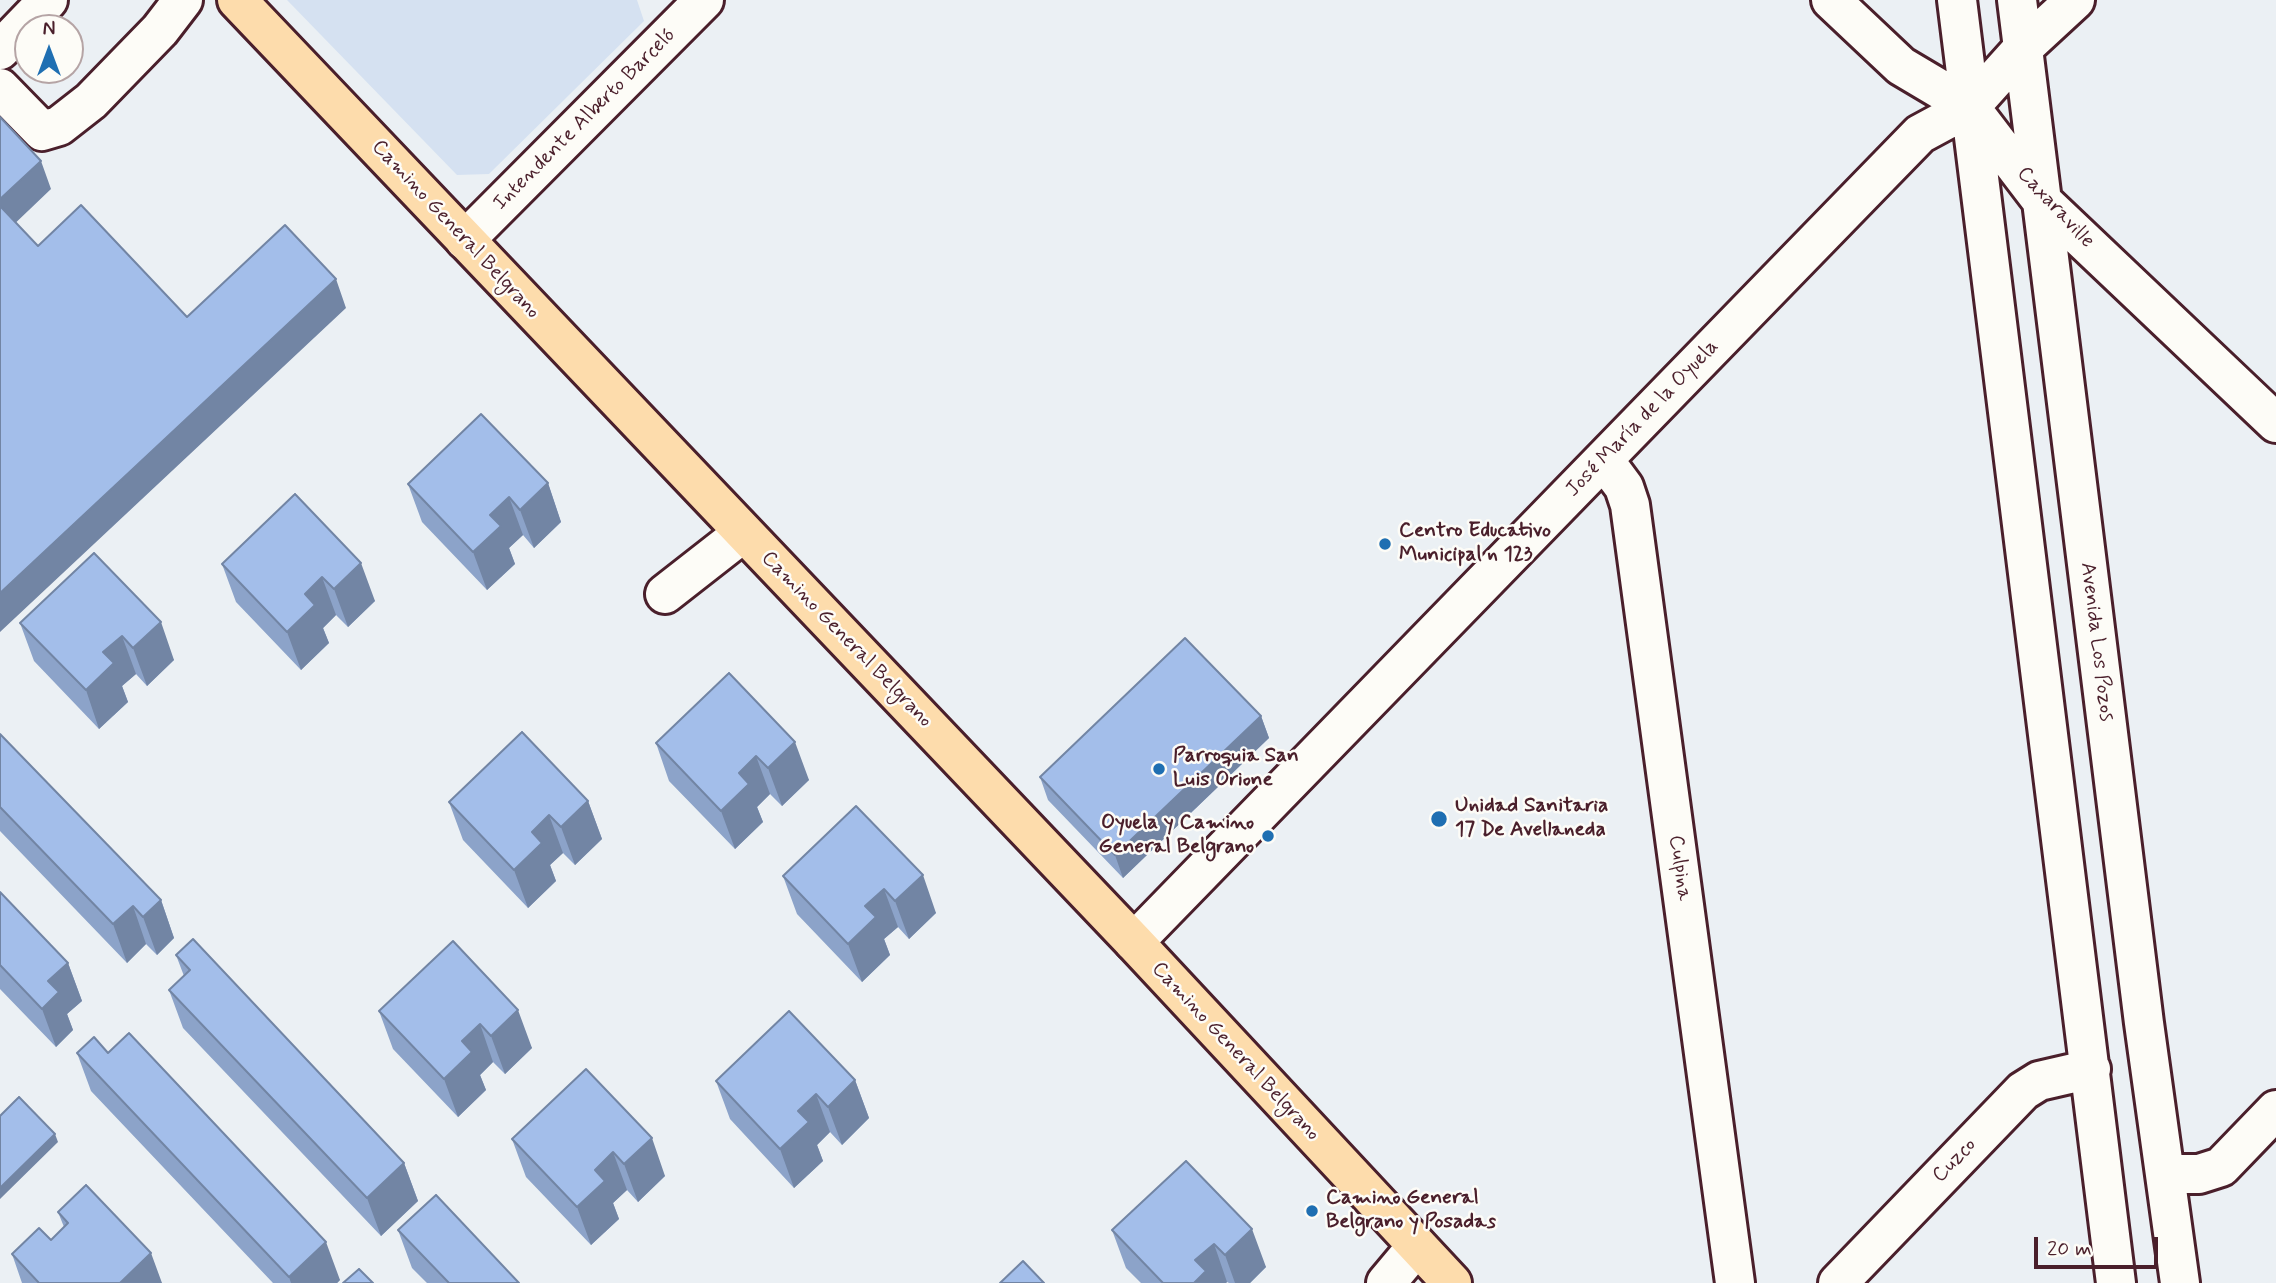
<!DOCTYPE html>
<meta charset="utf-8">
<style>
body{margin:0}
#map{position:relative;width:2276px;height:1283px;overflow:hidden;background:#ebf0f4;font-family:Mynerve,sans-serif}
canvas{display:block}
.north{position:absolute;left:14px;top:14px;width:70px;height:70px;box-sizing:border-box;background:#fdfcf7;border:2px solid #b5a4a5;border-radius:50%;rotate:0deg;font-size:19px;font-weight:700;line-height:28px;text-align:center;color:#4a1f2b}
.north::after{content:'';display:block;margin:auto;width:24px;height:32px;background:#1f6fb2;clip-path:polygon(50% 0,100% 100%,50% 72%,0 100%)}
.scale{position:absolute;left:2034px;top:1237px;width:124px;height:32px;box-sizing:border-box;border:4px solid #4a1f2b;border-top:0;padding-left:9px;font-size:21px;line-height:24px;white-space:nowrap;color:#4a1f2b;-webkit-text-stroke:5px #fdfcf7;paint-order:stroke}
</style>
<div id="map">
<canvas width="2276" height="1283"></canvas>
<div class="north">N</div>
<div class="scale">20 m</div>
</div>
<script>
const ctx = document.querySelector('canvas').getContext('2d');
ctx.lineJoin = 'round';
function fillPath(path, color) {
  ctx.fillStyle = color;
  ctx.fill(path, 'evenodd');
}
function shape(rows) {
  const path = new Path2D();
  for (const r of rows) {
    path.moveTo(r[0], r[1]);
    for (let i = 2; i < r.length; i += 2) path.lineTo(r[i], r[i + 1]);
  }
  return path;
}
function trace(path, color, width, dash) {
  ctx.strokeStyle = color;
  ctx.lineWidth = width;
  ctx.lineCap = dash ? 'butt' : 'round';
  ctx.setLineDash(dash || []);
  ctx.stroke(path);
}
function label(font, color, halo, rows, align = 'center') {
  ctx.font = font + ' Mynerve,sans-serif';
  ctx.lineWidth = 5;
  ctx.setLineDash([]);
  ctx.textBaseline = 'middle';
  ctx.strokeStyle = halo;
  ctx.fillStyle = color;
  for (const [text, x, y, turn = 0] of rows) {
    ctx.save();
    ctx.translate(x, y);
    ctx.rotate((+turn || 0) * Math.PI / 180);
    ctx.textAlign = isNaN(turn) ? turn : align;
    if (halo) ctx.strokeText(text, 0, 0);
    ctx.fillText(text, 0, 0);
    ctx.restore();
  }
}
const built = shape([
 [287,0,637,0,644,21,489,174,457,175]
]);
const minor = shape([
 [1831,0,1901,66,1970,107,2041,200,2276,423],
 [1957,0,2116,1283],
 [2017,0,2144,1023,2180,1283],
 [0,50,48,0],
 [0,88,42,131,59,126,91,101,160,30,183,0],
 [465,240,704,0],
 [1604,460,1624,487,1630,505,1735,1283],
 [665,594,743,533],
 [1134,942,1920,134,1970,107,2023,48,2075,0],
 [2165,1174,2199,1174,2221,1167,2276,1110],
 [1386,1283,1417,1246],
 [1838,1283,2023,1091,2039,1081,2091,1069]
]);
const major = shape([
 [237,0,1134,942,1452,1283]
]);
const wall = shape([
 [548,483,561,522,534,548,523,535,509,548,515,564,487,590,422,522,408,484],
 [295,494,375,601,348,627,336,615,323,628,329,643,301,670,236,602,222,564],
 [94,553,174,660,147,686,136,674,122,686,128,702,99,729,34,661,20,623],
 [729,673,809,780,782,806,770,794,757,807,763,822,735,849,669,781,656,743],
 [1261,716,1269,738,1123,878,1048,800,1040,777],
 [0,734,161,900,174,938,157,955,146,944,127,963,0,831],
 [588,801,602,839,575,865,563,853,550,865,556,881,528,908,463,840,449,802],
 [856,806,936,913,909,939,898,927,884,939,890,955,862,982,797,914,783,876],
 [0,892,68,963,82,1001,67,1014,73,1030,56,1047,0,989],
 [453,941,532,1048,505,1074,493,1062,480,1075,486,1090,458,1117,393,1049,379,1011],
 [176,955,404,1163,418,1201,381,1236,183,1028,169,990,184,976],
 [77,1053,108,1053,340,1280,337,1283,273,1283,91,1091],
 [586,1069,665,1176,638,1202,627,1190,613,1203,619,1219,591,1245,526,1177,512,1139],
 [855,1080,869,1118,842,1145,830,1132,817,1145,823,1161,794,1188,730,1119,716,1081],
 [1186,1161,1266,1267,1250,1283,1229,1283,1227,1282,1226,1283,1141,1283,1126,1268,1112,1230],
 [58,1212,162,1283,22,1283,12,1254,51,1240,64,1227],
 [398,1230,519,1283,427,1283,412,1268]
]);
const shadedWall = shape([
 [41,161,51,189,7,231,0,212,0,199],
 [336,279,346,308,0,632,0,593],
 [548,483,561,522,534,548,520,510],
 [509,497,523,535,509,548,515,564,487,590,473,552,490,515],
 [361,563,375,601,348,627,334,589],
 [322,577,336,615,323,628,329,643,301,670,287,632,305,594],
 [161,622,174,660,147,686,133,648],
 [122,636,136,674,122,686,128,702,99,729,86,690,103,652],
 [1261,716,1269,738,1123,878,1115,855],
 [795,742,809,780,782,806,768,768],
 [756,756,770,794,757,807,763,822,735,849,721,811,739,773],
 [588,801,602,839,575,865,561,827],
 [549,815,563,853,550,865,556,881,528,908,514,870,532,832],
 [923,875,936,913,909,939,895,901],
 [884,889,898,927,884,939,890,955,862,982,848,944,865,906],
 [161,900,174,938,157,955,143,917],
 [133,906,146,944,127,963,113,924],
 [68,963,82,1001,67,1014,73,1030,56,1047,42,1009,48,981],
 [518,1010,532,1048,505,1074,491,1036],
 [480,1024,493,1062,480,1075,486,1090,458,1117,444,1079,462,1041],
 [855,1080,869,1118,842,1145,828,1107],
 [816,1094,830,1132,817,1145,823,1161,794,1188,780,1149,798,1111],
 [55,1134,58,1142,0,1199,0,1188],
 [652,1138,665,1176,638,1202,624,1164],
 [613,1152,627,1190,613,1203,619,1219,591,1245,577,1207,595,1170],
 [404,1163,418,1201,381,1236,367,1198],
 [1252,1229,1266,1267,1250,1283,1235,1283,1225,1255],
 [326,1242,340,1280,337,1283,291,1283,289,1277],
 [1214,1244,1227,1282,1226,1283,1194,1283,1195,1260],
 [151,1253,162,1283,120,1283]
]);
const building = shape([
 [0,117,41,161,0,199,0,117],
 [81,205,187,317,285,225,336,279,0,593,0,206,38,246,81,205],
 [481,414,548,483,520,510,509,497,490,515,501,526,473,552,408,484,481,414],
 [295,494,361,563,334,589,322,577,305,594,315,605,287,632,222,564,295,494],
 [94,553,161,622,133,648,122,636,103,652,114,663,86,690,20,623,94,553],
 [1185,638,1261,716,1115,855,1040,777,1185,638],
 [729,673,795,742,768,768,756,756,739,773,749,784,721,811,656,743,729,673],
 [522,732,588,801,561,827,549,815,532,832,542,843,514,870,449,802,522,732],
 [0,734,161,900,143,917,133,906,113,924,0,807,0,734],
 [856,806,923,875,895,901,884,889,865,906,876,917,848,944,783,876,856,806],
 [0,892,68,963,48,981,59,992,42,1009,0,965,0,892],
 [193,939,404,1163,367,1198,169,990,190,970,176,955,193,939],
 [453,941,518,1010,491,1036,480,1024,462,1041,472,1052,444,1079,379,1011,453,941],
 [789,1011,855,1080,828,1107,816,1094,798,1111,809,1122,780,1149,716,1081,789,1011],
 [129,1033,326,1242,289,1277,77,1053,94,1037,108,1053,129,1033],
 [586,1069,652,1138,624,1164,613,1152,595,1170,605,1181,577,1207,512,1139,586,1069],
 [19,1097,55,1134,0,1188,0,1116,19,1097],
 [1186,1161,1252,1229,1225,1255,1214,1244,1195,1260,1206,1271,1194,1283,1163,1283,1112,1230,1186,1161],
 [86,1185,151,1253,120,1283,39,1283,12,1254,39,1228,51,1240,68,1223,58,1212,86,1185],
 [436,1195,519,1283,449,1283,398,1230,436,1195],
 [1023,1261,1044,1283,1000,1283,1023,1261],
 [359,1269,373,1283,343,1283,359,1269]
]);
const markers = [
 [1385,544,7,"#1f6fb2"],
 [1159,769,7,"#1f6fb2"],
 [1439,819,9,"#1f6fb2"],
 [1268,836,7,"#1f6fb2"],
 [1312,1211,7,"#1f6fb2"]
];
const streetNames = [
 ["Intendente Alberto Barceló",585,120,-45],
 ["Caxaraville",2055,208,47],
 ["Camino General Belgrano",455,230,47],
 ["José María de la Oyuela",1643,419,-46],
 ["Camino General Belgrano",846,640,46],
 ["Avenida Los Pozos",2096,642,83],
 ["Culpina",1679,868,82],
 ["Camino General Belgrano",1235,1052,47],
 ["Cuzco",1955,1161,-46]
];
const poiNames = [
 ["Centro Educativo",1399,532],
 ["Municipal n 123",1399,556],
 ["Parroquia San",1173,757],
 ["Luis Orione",1173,781],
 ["Unidad Sanitaria",1455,807],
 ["17 De Avellaneda",1455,831],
 ["Oyuela y Camino",1254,824,"right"],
 ["General Belgrano",1254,848,"right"],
 ["Camino General",1326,1199],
 ["Belgrano y Posadas",1326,1223]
];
fillPath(built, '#d5e1f1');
trace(minor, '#4a1f2b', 44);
trace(major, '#4a1f2b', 44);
trace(minor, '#fdfcf7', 38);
trace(major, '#fddcac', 38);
fillPath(wall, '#8ca3c9');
fillPath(shadedWall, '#7285a4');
fillPath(building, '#a3beea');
trace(building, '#7285a4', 2);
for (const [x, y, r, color] of markers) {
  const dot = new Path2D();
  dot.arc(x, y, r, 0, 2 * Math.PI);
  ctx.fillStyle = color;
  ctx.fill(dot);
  trace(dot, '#fdfcf7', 2.5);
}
label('21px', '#4a1f2b', '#fdfcf7', streetNames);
label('bold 21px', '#4a1f2b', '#fdfcf7', poiNames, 'left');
</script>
